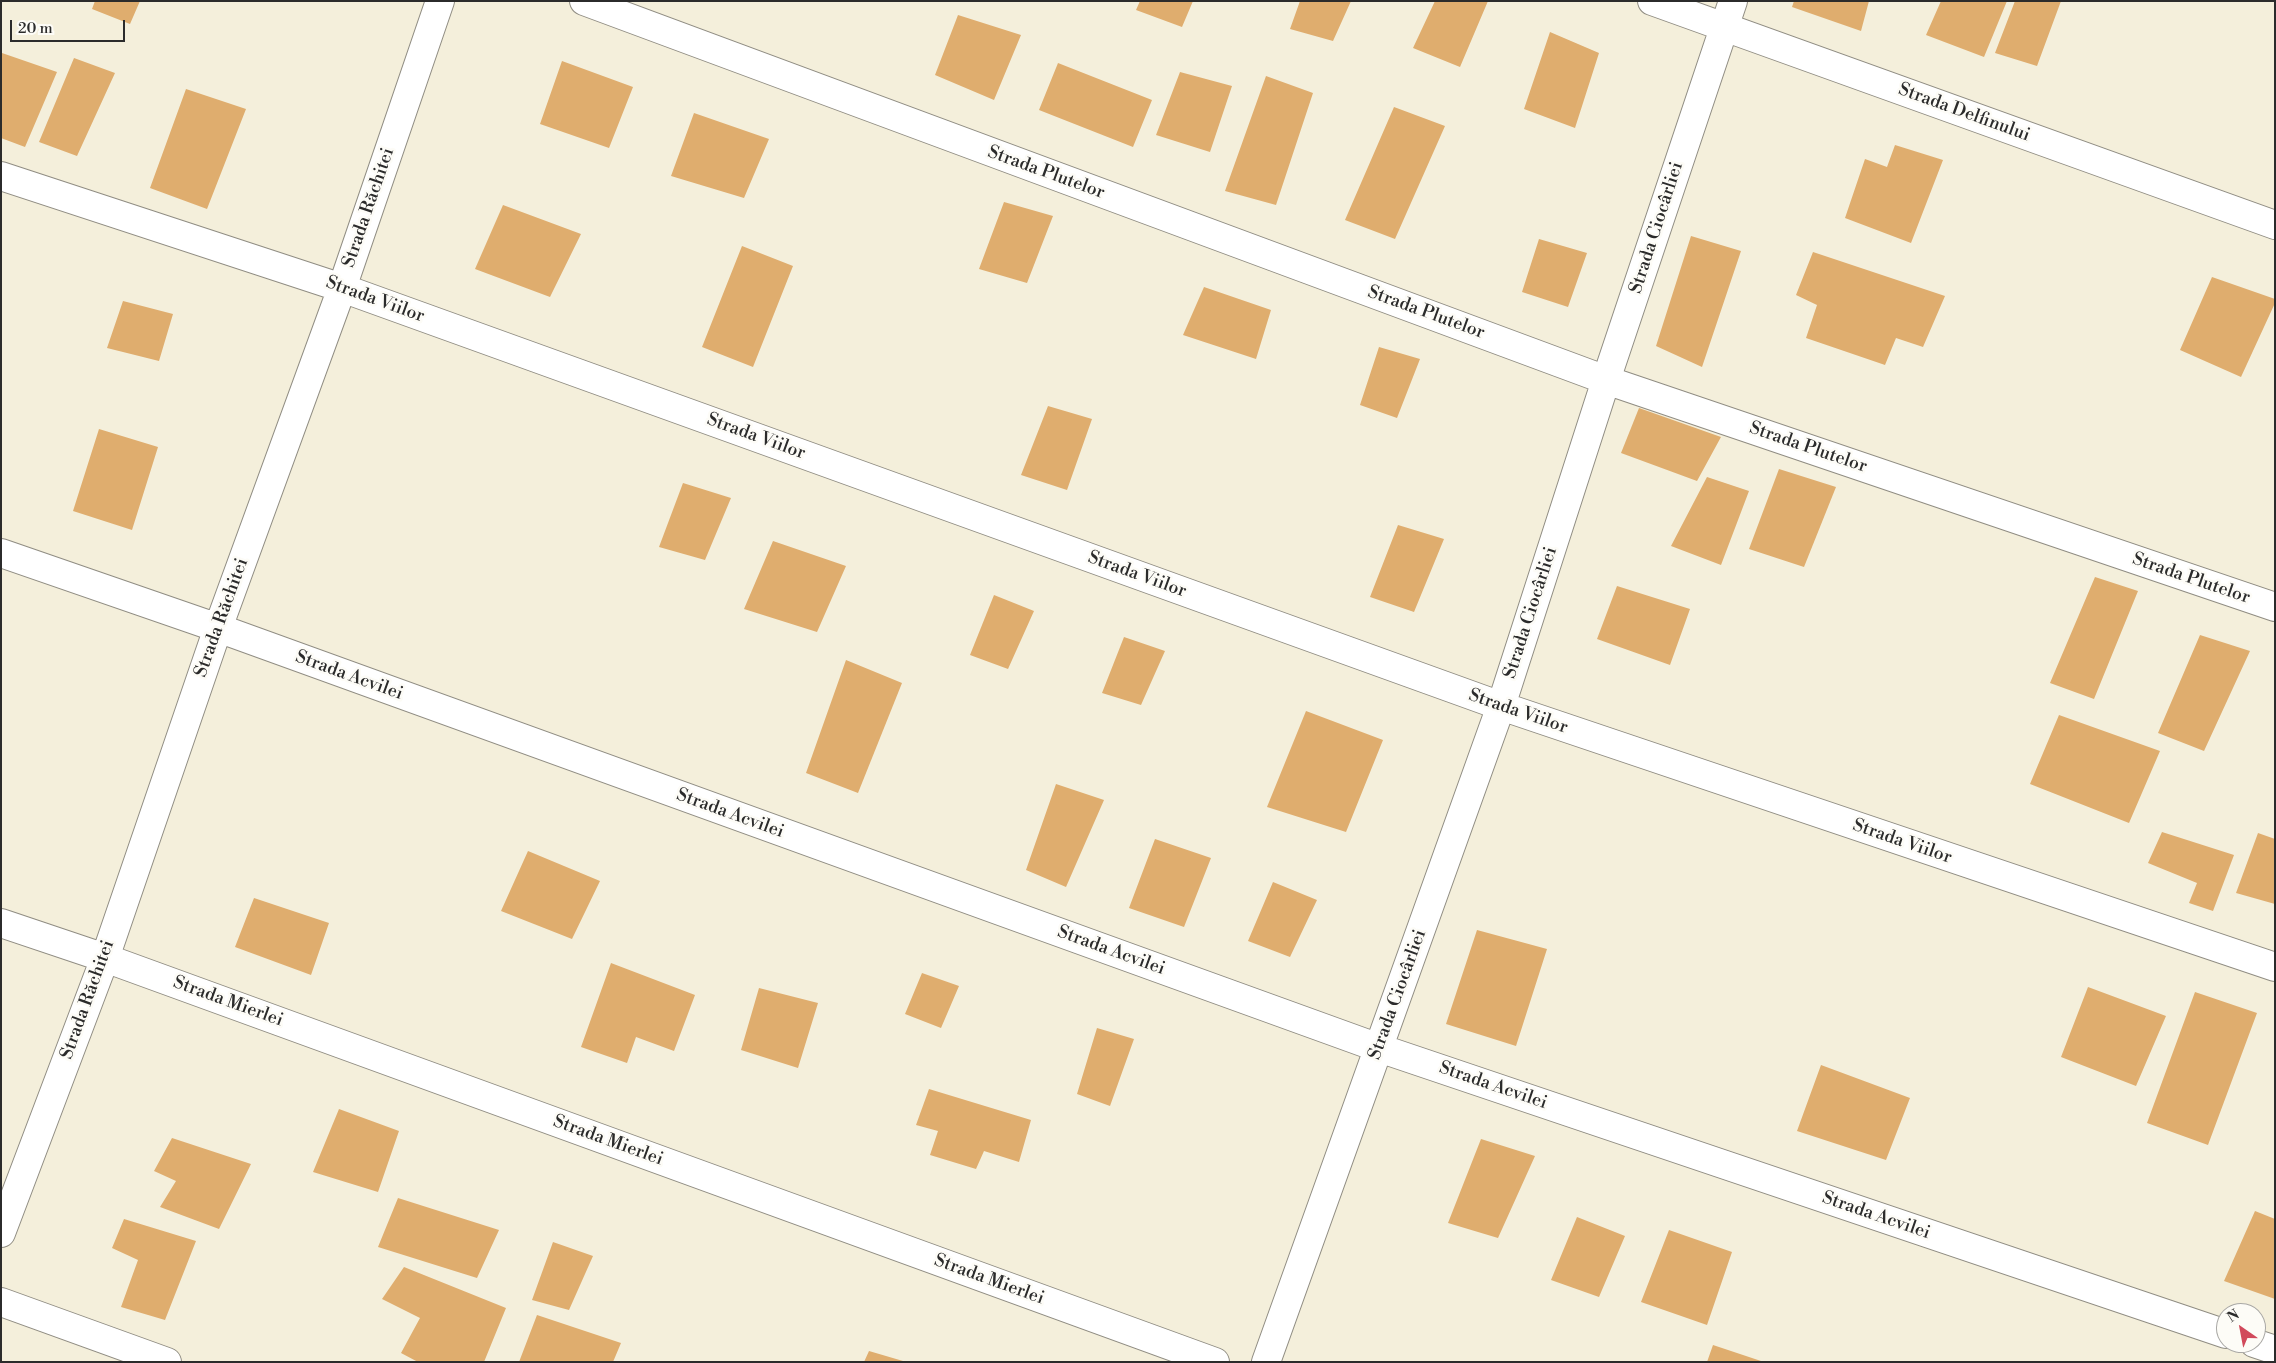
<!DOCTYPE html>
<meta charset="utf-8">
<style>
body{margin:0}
#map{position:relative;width:2276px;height:1363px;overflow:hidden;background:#f4efdb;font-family:"Libre Bodoni",serif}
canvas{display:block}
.frame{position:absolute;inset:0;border:2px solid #2b2b2b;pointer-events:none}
.north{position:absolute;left:2216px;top:1303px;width:50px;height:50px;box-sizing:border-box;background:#fdfcf7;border:1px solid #a9a8a5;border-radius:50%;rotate:327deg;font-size:14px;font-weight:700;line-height:20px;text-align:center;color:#2b2b2b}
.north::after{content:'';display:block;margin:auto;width:18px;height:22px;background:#d1495b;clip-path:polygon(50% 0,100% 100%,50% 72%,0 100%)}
.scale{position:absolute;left:10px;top:20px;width:115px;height:22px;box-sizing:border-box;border:2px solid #2b2b2b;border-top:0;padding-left:6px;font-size:15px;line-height:18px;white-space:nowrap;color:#2b2b2b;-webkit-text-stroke:4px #fdfcf7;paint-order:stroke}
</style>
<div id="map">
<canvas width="2276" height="1363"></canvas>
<div class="frame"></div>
<div class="north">N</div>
<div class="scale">20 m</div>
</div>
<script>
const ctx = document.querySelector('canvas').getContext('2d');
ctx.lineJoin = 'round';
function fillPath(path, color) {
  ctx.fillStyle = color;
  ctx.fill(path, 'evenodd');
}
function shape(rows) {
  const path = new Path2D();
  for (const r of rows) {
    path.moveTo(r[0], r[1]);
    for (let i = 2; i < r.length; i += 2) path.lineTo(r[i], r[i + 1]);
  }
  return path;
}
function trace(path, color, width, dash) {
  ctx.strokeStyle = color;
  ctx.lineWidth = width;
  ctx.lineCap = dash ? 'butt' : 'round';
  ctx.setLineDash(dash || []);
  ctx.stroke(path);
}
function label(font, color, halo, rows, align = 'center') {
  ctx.font = font + ' "Libre Bodoni",serif';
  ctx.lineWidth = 5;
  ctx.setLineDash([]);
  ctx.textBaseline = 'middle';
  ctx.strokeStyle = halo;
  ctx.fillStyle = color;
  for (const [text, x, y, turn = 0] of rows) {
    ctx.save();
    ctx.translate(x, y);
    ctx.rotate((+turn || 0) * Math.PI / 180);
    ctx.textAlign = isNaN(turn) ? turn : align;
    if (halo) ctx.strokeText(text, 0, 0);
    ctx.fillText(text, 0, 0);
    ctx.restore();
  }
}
const building = shape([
 [95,1,140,1,130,24,92,9],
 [1140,1,1193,1,1182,27,1136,10],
 [1300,1,1351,1,1333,41,1290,29],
 [1435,1,1488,1,1460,67,1413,48],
 [1794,1,1869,1,1861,31,1792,7],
 [1941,1,2007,1,1984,57,1926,35],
 [2015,1,2061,1,2037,66,1995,53],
 [958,15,1021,35,994,100,935,75],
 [1550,32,1599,53,1575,128,1524,109],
 [2,53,57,72,25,147,1,138],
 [74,58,115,73,77,156,39,142],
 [562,61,633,87,609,148,540,124],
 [1058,63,1152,100,1133,147,1039,110],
 [1180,72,1232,86,1210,152,1156,135],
 [1266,76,1313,93,1276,205,1225,191],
 [186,89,246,109,207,209,150,188],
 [1394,107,1445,126,1395,239,1345,220],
 [694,113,769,139,744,198,671,176],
 [1895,145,1943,160,1911,243,1845,218,1865,159,1887,167],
 [1004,202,1053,216,1027,283,979,269],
 [503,205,581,234,550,297,475,269],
 [1691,236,1741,251,1702,367,1656,346],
 [1539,239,1587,253,1568,307,1522,292],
 [742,246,793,266,753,367,702,347],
 [1813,252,1945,296,1923,347,1896,338,1885,365,1806,338,1817,305,1796,295],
 [2212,277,2275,299,2275,303,2241,377,2180,350],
 [1204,287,1271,310,1256,359,1183,335],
 [123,301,173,314,159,361,107,348],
 [1379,347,1420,359,1397,418,1360,405],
 [1048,406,1092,419,1067,490,1021,475],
 [1639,408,1721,437,1697,481,1621,453],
 [99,429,158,447,132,530,73,511],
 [1779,469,1836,487,1804,567,1749,549],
 [1707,477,1749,491,1721,565,1671,546],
 [683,483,731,498,705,560,659,547],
 [1398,525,1444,539,1414,612,1370,597],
 [773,541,846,566,817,632,744,609],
 [2095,577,2138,591,2094,699,2050,683],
 [1617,586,1690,609,1670,665,1597,639],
 [994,595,1034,611,1008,669,970,655],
 [2200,635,2250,651,2204,751,2158,733],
 [1124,637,1165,651,1141,705,1102,693],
 [846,660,902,683,858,793,806,773],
 [1306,711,1383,740,1346,832,1267,807],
 [2059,715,2160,751,2129,823,2030,784],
 [1056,784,1104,800,1066,887,1026,870],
 [2162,832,2234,855,2213,911,2189,903,2197,883,2148,863],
 [2258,833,2275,839,2275,904,2236,893],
 [1155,839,1211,858,1184,927,1129,908],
 [528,851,600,881,572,939,501,911],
 [1273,882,1317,900,1290,957,1248,941],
 [254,898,329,923,311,975,235,947],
 [1477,930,1547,949,1516,1046,1446,1024],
 [611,963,695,995,674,1051,636,1037,627,1063,581,1047],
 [922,973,959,986,941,1028,905,1014],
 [2088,987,2166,1016,2136,1086,2061,1057],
 [759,988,818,1003,798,1068,741,1050],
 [2195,992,2257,1013,2208,1145,2147,1123],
 [1097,1028,1134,1039,1110,1106,1077,1094],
 [1821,1065,1910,1098,1886,1160,1797,1131],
 [929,1089,1031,1120,1019,1162,984,1151,976,1169,930,1155,938,1131,916,1125],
 [339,1109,399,1131,378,1192,313,1172],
 [172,1138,251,1164,219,1229,160,1207,176,1181,154,1171],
 [1481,1139,1535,1156,1498,1238,1448,1223],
 [398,1198,499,1230,477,1278,378,1247],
 [2255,1211,2275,1219,2275,1299,2224,1281],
 [1577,1217,1625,1236,1599,1297,1551,1280],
 [124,1219,196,1241,165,1320,121,1307,138,1260,112,1248],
 [1669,1230,1732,1252,1707,1325,1641,1302],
 [553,1242,593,1256,569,1310,532,1300],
 [404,1267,506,1308,484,1362,418,1362,401,1353,420,1318,382,1299],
 [537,1315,621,1343,613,1362,519,1362],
 [1713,1345,1761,1361,1761,1362,1707,1362],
 [869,1351,903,1361,903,1362,864,1362]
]);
const minor = shape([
 [584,1,1606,380,2275,607],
 [1652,1,2275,225],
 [1,176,342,288,1501,706,2275,967],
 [1,553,218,628,1379,1048,2226,1334],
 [1,923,105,958,1215,1362],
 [1,1233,105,958,218,628,342,288,440,1],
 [1,1302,167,1362],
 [2254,1343,2275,1350],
 [1266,1362,1501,706,1606,380,1733,1]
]);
const streetNames = [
 ["Strada Delfinului",1964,113,20],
 ["Strada Plutelor",1046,173,20],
 ["Strada Răchitei",369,208,-71],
 ["Strada Ciocârliei",1657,228,-72],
 ["Strada Viilor",375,300,20],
 ["Strada Plutelor",1426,313,20],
 ["Strada Viilor",756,437,20],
 ["Strada Plutelor",1808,448,19],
 ["Strada Viilor",1137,575,20],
 ["Strada Plutelor",2191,579,19],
 ["Strada Ciocârliei",1531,613,-72],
 ["Strada Răchitei",222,618,-70],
 ["Strada Acvilei",349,676,20],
 ["Strada Viilor",1518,712,19],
 ["Strada Acvilei",730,814,20],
 ["Strada Viilor",1902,842,19],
 ["Strada Acvilei",1111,951,20],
 ["Strada Ciocârliei",1398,995,-70],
 ["Strada Răchitei",88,1000,-70],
 ["Strada Mierlei",228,1002,20],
 ["Strada Acvilei",1493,1086,19],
 ["Strada Mierlei",608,1141,20],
 ["Strada Acvilei",1876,1216,19],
 ["Strada Mierlei",989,1280,20]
];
fillPath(building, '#dfad6e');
trace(minor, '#908d83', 30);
trace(minor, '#fff', 28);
label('18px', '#2b2b2b', '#fdfcf7', streetNames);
</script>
